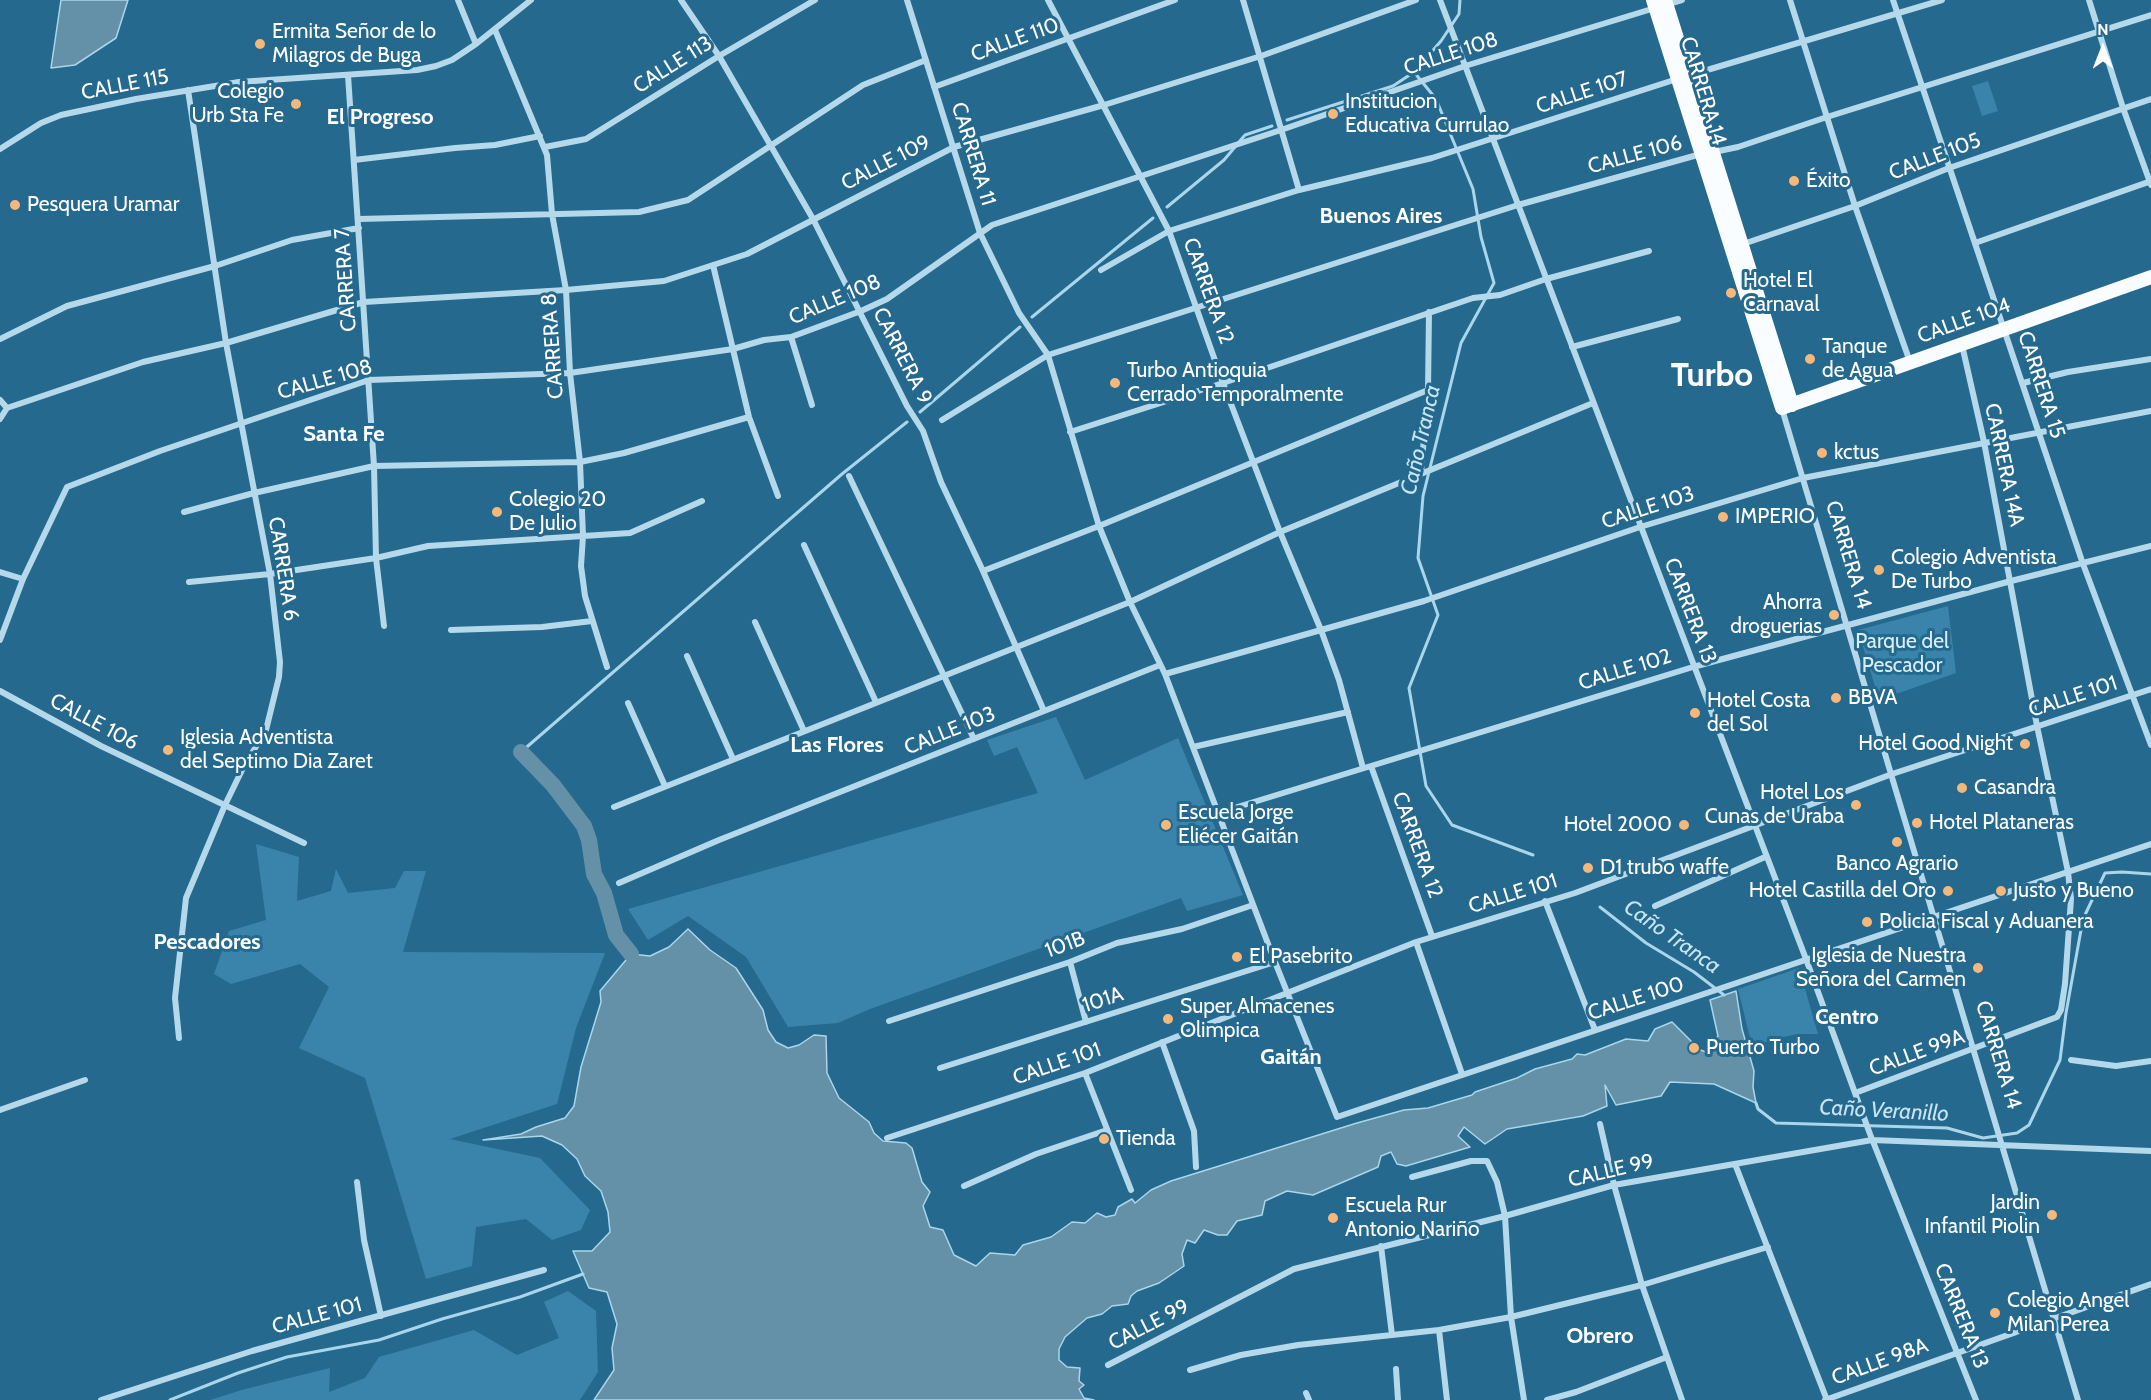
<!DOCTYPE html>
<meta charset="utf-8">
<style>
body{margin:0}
#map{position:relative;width:2151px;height:1400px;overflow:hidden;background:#25698e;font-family:Cabin,sans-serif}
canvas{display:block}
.north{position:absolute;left:2073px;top:18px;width:60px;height:60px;-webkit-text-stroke:4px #25698e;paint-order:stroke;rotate:0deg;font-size:16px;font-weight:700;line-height:24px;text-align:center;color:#fff}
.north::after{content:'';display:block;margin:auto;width:21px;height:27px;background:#fff;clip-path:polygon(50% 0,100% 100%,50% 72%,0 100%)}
</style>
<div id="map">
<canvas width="2151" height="1400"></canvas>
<div class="north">N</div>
</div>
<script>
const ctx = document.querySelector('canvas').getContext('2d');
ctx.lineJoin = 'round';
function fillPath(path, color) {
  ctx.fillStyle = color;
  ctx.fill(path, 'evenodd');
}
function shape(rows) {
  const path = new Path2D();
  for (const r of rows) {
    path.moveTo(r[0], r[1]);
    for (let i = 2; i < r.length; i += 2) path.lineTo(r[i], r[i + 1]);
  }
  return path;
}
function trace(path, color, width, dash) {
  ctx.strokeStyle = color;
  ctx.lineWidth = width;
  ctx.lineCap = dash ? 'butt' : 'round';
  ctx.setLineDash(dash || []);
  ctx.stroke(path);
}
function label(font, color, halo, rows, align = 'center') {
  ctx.font = font + ' Cabin,sans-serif';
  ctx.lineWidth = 6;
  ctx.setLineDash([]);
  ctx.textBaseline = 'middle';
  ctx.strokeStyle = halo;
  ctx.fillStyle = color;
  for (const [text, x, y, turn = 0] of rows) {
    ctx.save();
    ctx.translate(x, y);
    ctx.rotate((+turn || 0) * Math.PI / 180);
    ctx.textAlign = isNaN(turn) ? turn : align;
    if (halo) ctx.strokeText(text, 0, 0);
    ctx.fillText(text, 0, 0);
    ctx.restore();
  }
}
const green = shape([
 [1988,81,1998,111,1982,116,1972,86],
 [1948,606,1956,673,1879,700,1858,630],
 [1056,717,1085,780,1178,738,1243,895,1187,911,1181,898,870,1009,838,1023,788,1027,746,957,688,916,648,940,628,909,1038,793,1017,747,994,756,987,740],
 [256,844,299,857,297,901,331,891,336,869,348,893,395,888,404,871,426,871,403,952,605,953,576,1028,557,1104,450,1139,540,1158,590,1210,581,1230,552,1240,526,1219,476,1227,472,1266,426,1279,365,1078,299,1048,329,987,300,964,231,984,214,974,229,931,266,920],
 [1799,968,1818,1034,1798,1034,1779,1038,1752,1046,1738,989],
 [568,1291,596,1311,598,1372,580,1400,210,1400,245,1389,330,1368,329,1392,365,1378,379,1357,474,1330,517,1355,559,1338,544,1302]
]);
const water = shape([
 [61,0,128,0,116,38,75,65,51,68,61,0],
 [688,929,710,950,736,968,763,1010,768,1030,776,1042,788,1048,799,1045,814,1035,826,1036,827,1073,839,1098,869,1122,874,1133,883,1141,906,1143,912,1148,922,1182,930,1192,923,1206,930,1227,943,1230,954,1255,976,1266,990,1253,1015,1255,1023,1245,1051,1237,1072,1222,1085,1223,1097,1213,1106,1217,1115,1215,1118,1207,1132,1199,1135,1203,1151,1190,1171,1181,1357,1123,1404,1110,1428,1108,1472,1095,1475,1092,1517,1078,1535,1069,1572,1059,1577,1054,1585,1055,1626,1039,1648,1041,1655,1029,1672,1022,1691,1041,1695,1048,1706,1052,1718,1036,1710,1000,1736,991,1742,1029,1754,1071,1753,1087,1756,1103,1714,1084,1670,1082,1661,1096,1616,1105,1605,1085,1607,1106,1583,1116,1507,1129,1485,1144,1464,1127,1458,1136,1470,1147,1406,1166,1397,1164,1391,1152,1381,1156,1378,1167,1313,1195,1287,1191,1265,1201,1262,1215,1237,1221,1227,1235,1218,1235,1204,1230,1195,1243,1187,1240,1182,1254,1184,1266,1159,1283,1137,1291,1131,1296,1128,1304,1112,1306,1102,1314,1087,1318,1065,1337,1059,1349,1059,1360,1067,1367,1080,1368,1079,1381,1084,1385,1079,1389,1084,1398,1094,1400,594,1400,614,1370,612,1348,617,1324,607,1292,589,1288,573,1251,592,1251,610,1232,608,1212,601,1191,585,1176,577,1159,562,1145,542,1136,483,1140,521,1134,536,1127,565,1118,574,1106,581,1067,601,1002,600,991,631,954,650,956,669,947,688,929]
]);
const stream = shape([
 [1460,0,1459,14,1441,41,1414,72,1436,99,1473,189,1481,237,1494,283,1461,343,1423,496,1418,558,1438,615,1409,688,1426,786,1452,825,1533,855],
 [1287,120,1393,86,1414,72],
 [1239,142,1245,135,1272,126],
 [1167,207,1224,160,1235,147],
 [1032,317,1153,218],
 [920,412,1020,327],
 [521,752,842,474,907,422],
 [1600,907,1646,943,1694,972,1724,995],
 [1756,1103,1758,1109,1776,1123,1947,1128,1983,1138,2017,1133,2029,1125,2060,1060,2066,1013,2083,919,2105,873,2122,872,2151,874],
 [170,1400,238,1373,287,1357,379,1340,442,1319,520,1297,583,1274]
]);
const river = shape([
 [521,752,553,785,584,826,589,840,594,874,604,893,616,935,631,954]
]);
const minor = shape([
 [458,0,476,44],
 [681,0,719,56,813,219,907,406,923,431,941,482,983,571,1044,711],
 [907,0,980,233,1019,313,1048,355,1099,526,1130,602,1165,674,1275,962,1337,1117,2151,844],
 [1048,0,1169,231,1223,383,1280,532,1321,630,1339,680,1363,768],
 [1243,0,1299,190],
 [1440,0,1806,959,1870,1134,1976,1400],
 [1790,0,1855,206,1910,362],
 [1893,0,2083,564,2151,745],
 [2089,0,2123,108,2151,185],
 [1665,5,1682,0],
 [495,30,547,155,552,214,566,290,570,373,580,462,583,536,581,566,585,596,607,667],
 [348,75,374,466,376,558,384,626],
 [1687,76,1942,0],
 [934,87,1175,0],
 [545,147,586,139,719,56,815,0],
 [0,149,41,123,61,115,136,99,239,82,417,70,436,66,452,60,476,44,531,0],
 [1714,152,1738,147,1827,117,2151,15],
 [354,160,455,148,495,145,540,136],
 [359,219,639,212,688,200,863,85,926,60],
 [1975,243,2151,181],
 [1743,244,1855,206,1949,168,2151,99],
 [713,265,749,417,778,496],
 [1101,270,1169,231,1299,190,1432,158,1677,79],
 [791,337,812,405],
 [0,339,67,306,215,266,292,240,359,228],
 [1572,347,1678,319],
 [2023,383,2068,372,2151,359],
 [0,400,7,408],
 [1782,409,2078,1400],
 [0,419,7,408,143,362,226,343,364,302,566,290,664,281,747,254,954,147,1104,105,1261,56,1416,0],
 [942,420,1048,355,1518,205,1701,154],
 [1070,432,1223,383,1473,298,1500,295,1546,279,1649,251],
 [1421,473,1428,390],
 [849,476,974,739],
 [184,512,254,493,374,466,580,462,624,453,749,417],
 [804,545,876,702],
 [983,571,1099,526,1428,390,1429,312],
 [0,572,23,579],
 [189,582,270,574,376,558,428,546,630,533,702,501],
 [755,622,804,731],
 [451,630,542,627,592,621],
 [0,640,23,579,67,487,160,451,369,380,570,373,733,349,764,340,791,337,861,311,887,299,992,225,1281,130,1465,66,1655,8],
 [687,656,733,759],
 [1165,674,1424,601,1640,527,1803,478,2151,411],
 [0,691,101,746,304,843],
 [628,703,665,786],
 [1193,747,1348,712],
 [1371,766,1432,936],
 [614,807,1130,602,1280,532,1593,403],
 [1218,813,1693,667,2011,581,2151,546],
 [619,883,719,840,1160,665],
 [1545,901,1595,1030],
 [1655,906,1765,857],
 [1416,942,1462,1074],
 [1070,962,1086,1022],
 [889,1021,1070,962,1117,943,1182,929,1253,905],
 [179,1038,175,998,186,898,225,805,243,768,266,730,279,677,280,662,270,574,226,343,188,90],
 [1162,1042,1194,1131,1196,1167],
 [2071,1060,2116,1066,2151,1061],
 [940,1068,1275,962],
 [1085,1073,1131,1190],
 [1855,1093,2057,1017,2061,1010,2065,984,2071,899,2068,872,2037,726,1984,442,1962,345],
 [0,1110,85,1080],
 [1600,1124,1614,1185,1642,1285,1682,1400],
 [887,1138,1085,1073,1416,942,1575,893,1892,774,2151,689],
 [1735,1164,1827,1400],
 [1412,1177,1471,1161,1487,1161,1497,1182,1505,1216,1511,1317,1524,1400],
 [357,1182,364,1240,381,1316],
 [964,1186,1036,1154,1107,1130],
 [1381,1246,1392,1335],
 [1439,1330,1447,1400],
 [1108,1365,1294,1269,1505,1216,1614,1185,1872,1140,2151,1151],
 [1396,1369,1398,1400],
 [1190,1370,1241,1355,1298,1345,1439,1330,1511,1317,1642,1285,1768,1247],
 [1306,1393,1309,1400],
 [101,1400,252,1351,544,1270],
 [1547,1400,1576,1392,1667,1357],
 [1825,1400,2151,1284]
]);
const primary = shape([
 [1653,0,1782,408,2151,277],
 [1665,0,1792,405]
]);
const markers = [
 [260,44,6,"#f5b87a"],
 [296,104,6,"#f5b87a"],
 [1333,114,6,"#f5b87a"],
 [1794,181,6,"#f5b87a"],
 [15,205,6,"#f5b87a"],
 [1731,293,6,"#f5b87a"],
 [1810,359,6,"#f5b87a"],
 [1115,383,6,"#f5b87a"],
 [1822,453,6,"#f5b87a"],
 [497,512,6,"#f5b87a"],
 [1723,517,6,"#f5b87a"],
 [1879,570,6,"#f5b87a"],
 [1834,615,6,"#f5b87a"],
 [1836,698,6,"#f5b87a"],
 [1695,713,6,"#f5b87a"],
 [2025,744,6,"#f5b87a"],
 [168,750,6,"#f5b87a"],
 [1962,788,6,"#f5b87a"],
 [1856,805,6,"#f5b87a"],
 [1917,823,6,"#f5b87a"],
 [1166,825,6,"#f5b87a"],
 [1684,825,6,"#f5b87a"],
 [1897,842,6,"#f5b87a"],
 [1588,868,6,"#f5b87a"],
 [1948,891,6,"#f5b87a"],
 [2001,891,6,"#f5b87a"],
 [1867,922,6,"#f5b87a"],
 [1237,957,6,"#f5b87a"],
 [1978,968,6,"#f5b87a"],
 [1168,1019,6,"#f5b87a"],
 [1694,1048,6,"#f5b87a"],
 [1104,1139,6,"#f5b87a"],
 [2052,1215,6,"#f5b87a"],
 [1333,1218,6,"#f5b87a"],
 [1995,1313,6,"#f5b87a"]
];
const poiNames = [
 ["Ermita Señor de lo",272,32],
 ["Milagros de Buga",272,56],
 ["Colegio",284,92,"right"],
 ["Urb Sta Fe",284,116,"right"],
 ["Institucion",1345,102],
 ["Educativa Currulao",1345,126],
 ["Éxito",1806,181],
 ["Pesquera Uramar",27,205],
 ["Hotel El",1743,281],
 ["Carnaval",1743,305],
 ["Tanque",1822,347],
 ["de Agua",1822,371],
 ["Turbo Antioquia",1127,371],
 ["Cerrado Temporalmente",1127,395],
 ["kctus",1834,453],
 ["Colegio 20",509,500],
 ["De Julio",509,524],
 ["IMPERIO",1735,517],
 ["Colegio Adventista",1891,558],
 ["De Turbo",1891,582],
 ["Ahorra",1822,603,"right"],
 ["droguerias",1822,627,"right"],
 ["BBVA",1848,698],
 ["Hotel Costa",1707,701],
 ["del Sol",1707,725],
 ["Iglesia Adventista",180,738],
 ["del Septimo Dia Zaret",180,762],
 ["Hotel Good Night",2013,744,"right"],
 ["Casandra",1974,788],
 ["Hotel Los",1844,793,"right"],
 ["Cunas de Uraba",1844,817,"right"],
 ["Escuela Jorge",1178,813],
 ["Eliécer Gaitán",1178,837],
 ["Hotel Plataneras",1929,823],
 ["Hotel 2000",1672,825,"right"],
 ["Banco Agrario",1897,864,"center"],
 ["D1 trubo waffe",1600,868],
 ["Hotel Castilla del Oro",1936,891,"right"],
 ["Justo y Bueno",2013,891],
 ["Policia Fiscal y Aduanera",1879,922],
 ["Iglesia de Nuestra",1966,956,"right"],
 ["Señora del Carmen",1966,980,"right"],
 ["El Pasebrito",1249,957],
 ["Super Almacenes",1180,1007],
 ["Olimpica",1180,1031],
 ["Puerto Turbo",1706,1048],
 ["Tienda",1116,1139],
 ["Jardin",2040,1203,"right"],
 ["Infantil Piolin",2040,1227,"right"],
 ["Escuela Rur",1345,1206],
 ["Antonio Nariño",1345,1230],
 ["Colegio Angel",2007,1301],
 ["Milan Perea",2007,1325]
];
const streetNames = [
 ["CALLE 110",1015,40,-20],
 ["CALLE 108",1451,54,-18],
 ["CALLE 113",673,65,-32],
 ["CALLE 115",125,85,-11],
 ["CARRERA 14",1703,91,73],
 ["CALLE 107",1582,93,-18],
 ["CARRERA 11",973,154,73],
 ["CALLE 106",1635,155,-15],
 ["CALLE 105",1935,157,-21],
 ["CALLE 109",886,163,-27],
 ["CARRERA 7",346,280,-94],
 ["CARRERA 12",1208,291,70],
 ["CALLE 108",835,300,-23],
 ["CALLE 104",1964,321,-20],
 ["CARRERA 8",553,346,-94],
 ["CARRERA 9",902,356,63],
 ["CALLE 108",325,380,-16],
 ["CARRERA 15",2041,385,72],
 ["CARRERA 14A",2004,465,78],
 ["CALLE 103",1648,508,-18],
 ["CARRERA 14",1848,555,73],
 ["CARRERA 6",283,569,81],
 ["CARRERA 13",1690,611,69],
 ["CALLE 102",1625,670,-17],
 ["CALLE 101",2073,697,-18],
 ["CALLE 106",94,722,28],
 ["CALLE 103",950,731,-22],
 ["CARRERA 12",1417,845,70],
 ["CALLE 101",1513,894,-17],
 ["101B",1065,945,-20],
 ["CALLE 100",1636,999,-18],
 ["101A",1103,1000,-18],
 ["CALLE 99A",1917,1053,-20],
 ["CARRERA 14",1998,1055,73],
 ["CALLE 101",1057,1064,-19],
 ["CALLE 99",1611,1171,-13],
 ["CALLE 101",317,1316,-15],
 ["CARRERA 13",1961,1316,68],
 ["CALLE 99",1149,1325,-27],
 ["CALLE 98A",1880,1362,-20]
];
const parkNames = [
 ["Parque del",1902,642],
 ["Pescador",1902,666]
];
const neighbourhoodNames = [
 ["El Progreso",380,118],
 ["Buenos Aires",1381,217],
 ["Santa Fe",344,435],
 ["Las Flores",837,746],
 ["Pescadores",207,943],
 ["Centro",1847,1018],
 ["Gaitán",1291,1058],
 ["Obrero",1600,1337]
];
const waterNames = [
 ["Caño Tranca",1421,440,-77],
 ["Caño Tranca",1672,937,35],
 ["Caño Veranillo",1884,1111,3]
];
const townNames = [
 ["Turbo",1712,376]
];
fillPath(green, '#3a84ab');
fillPath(water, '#6490a8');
trace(water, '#aad6ec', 1.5);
trace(stream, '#aad6ec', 3);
trace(river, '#6490a8', 16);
trace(minor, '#b5d9eb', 6);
trace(primary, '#fafdff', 14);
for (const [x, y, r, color] of markers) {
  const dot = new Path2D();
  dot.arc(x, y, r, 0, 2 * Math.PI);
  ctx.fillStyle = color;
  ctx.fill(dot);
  trace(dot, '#25698e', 2);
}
label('21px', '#fff', '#25698e', poiNames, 'left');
label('21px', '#fff', '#25698e', streetNames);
label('21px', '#daeef8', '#25698e', parkNames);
label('bold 22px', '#fff', '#25698e', neighbourhoodNames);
label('italic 22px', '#c8e5f3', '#25698e', waterNames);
label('bold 33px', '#fff', '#25698e', townNames);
</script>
